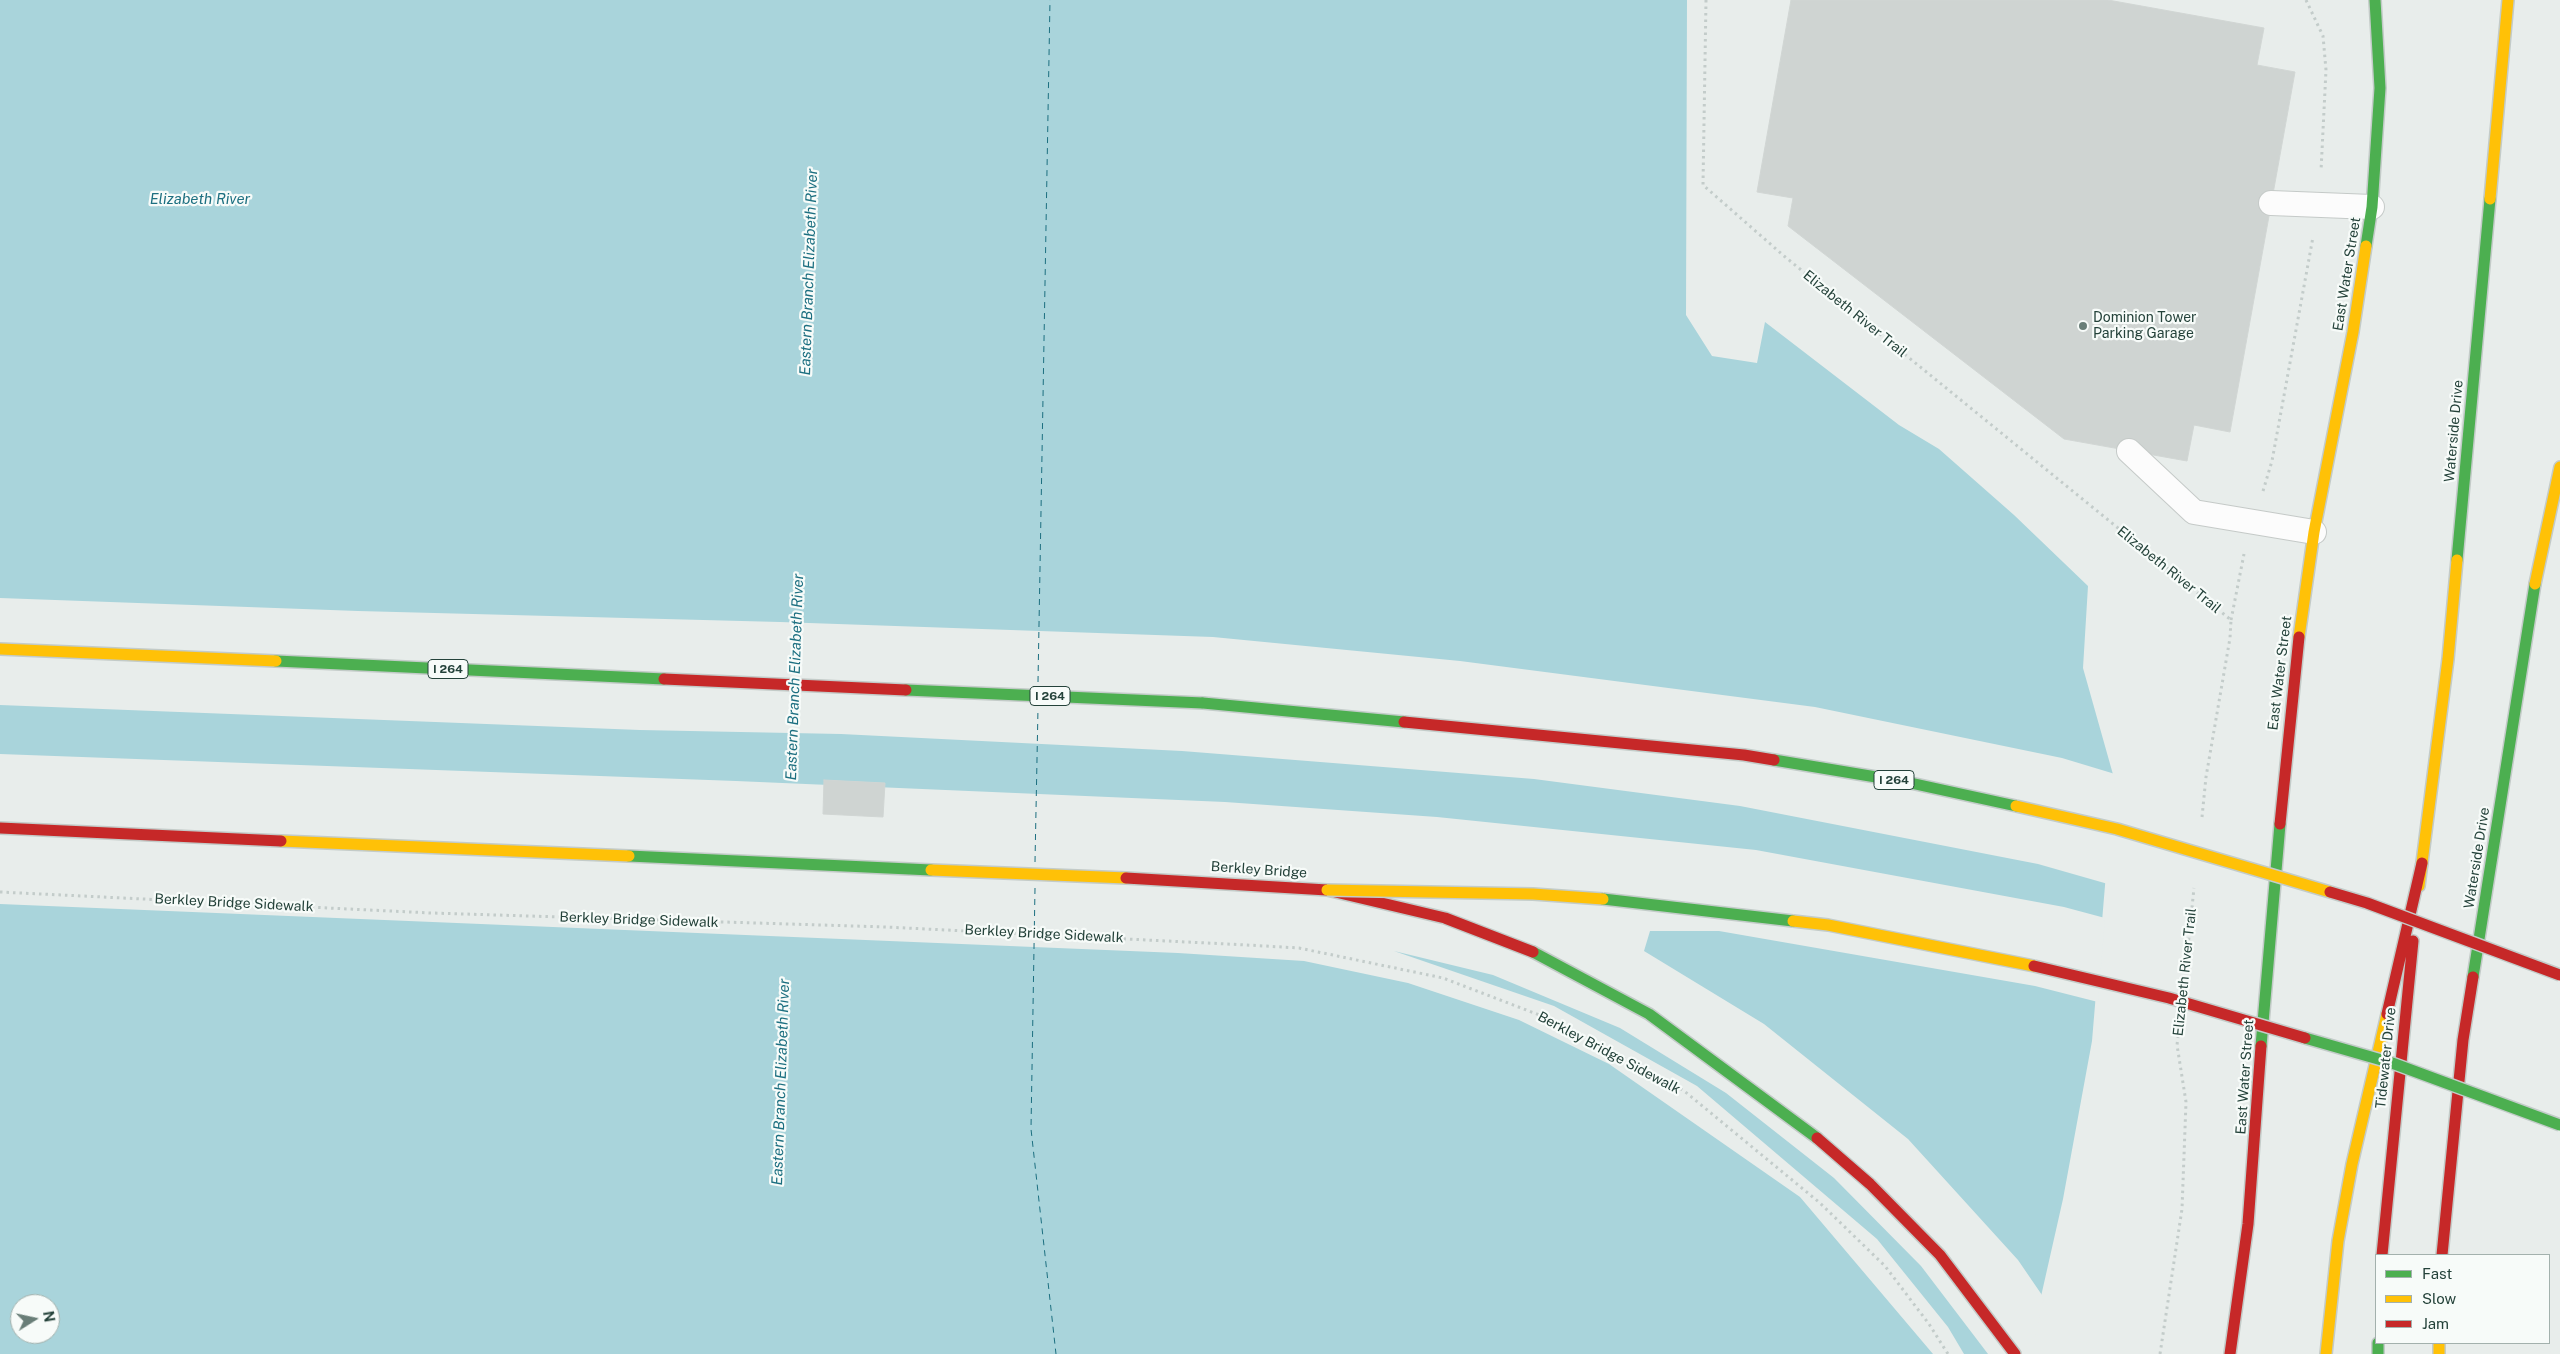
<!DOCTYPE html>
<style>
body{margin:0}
#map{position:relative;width:2560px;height:1354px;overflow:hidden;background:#e8edeb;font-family:"Public Sans",sans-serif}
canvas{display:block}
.legend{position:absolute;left:2375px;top:1254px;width:175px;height:90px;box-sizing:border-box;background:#f7fbf9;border:1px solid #a3b1ad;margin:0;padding:6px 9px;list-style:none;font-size:15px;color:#24423a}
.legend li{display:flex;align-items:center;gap:10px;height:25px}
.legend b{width:25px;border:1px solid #a3b1ad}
.north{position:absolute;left:10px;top:1294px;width:50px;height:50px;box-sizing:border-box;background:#f7fbf9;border:1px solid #a3b1ad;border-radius:50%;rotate:80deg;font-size:14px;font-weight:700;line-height:20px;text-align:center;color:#24423a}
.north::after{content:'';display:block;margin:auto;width:18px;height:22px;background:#697e78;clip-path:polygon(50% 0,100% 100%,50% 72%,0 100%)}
</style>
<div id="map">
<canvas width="2560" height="1354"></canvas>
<ul class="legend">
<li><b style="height:6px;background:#4caf50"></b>Fast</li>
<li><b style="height:6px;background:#ffc107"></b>Slow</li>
<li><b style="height:6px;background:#c62828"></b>Jam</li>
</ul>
<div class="north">N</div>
</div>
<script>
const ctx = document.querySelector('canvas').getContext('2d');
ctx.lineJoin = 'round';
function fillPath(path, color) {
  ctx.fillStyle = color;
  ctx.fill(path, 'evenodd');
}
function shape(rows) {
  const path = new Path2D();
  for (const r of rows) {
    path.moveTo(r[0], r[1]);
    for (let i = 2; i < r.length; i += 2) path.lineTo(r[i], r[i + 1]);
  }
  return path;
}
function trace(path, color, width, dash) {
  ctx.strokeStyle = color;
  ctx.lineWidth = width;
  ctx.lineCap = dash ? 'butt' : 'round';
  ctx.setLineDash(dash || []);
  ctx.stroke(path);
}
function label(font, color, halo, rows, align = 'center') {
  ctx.font = font + ' "Public Sans",sans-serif';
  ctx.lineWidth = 4.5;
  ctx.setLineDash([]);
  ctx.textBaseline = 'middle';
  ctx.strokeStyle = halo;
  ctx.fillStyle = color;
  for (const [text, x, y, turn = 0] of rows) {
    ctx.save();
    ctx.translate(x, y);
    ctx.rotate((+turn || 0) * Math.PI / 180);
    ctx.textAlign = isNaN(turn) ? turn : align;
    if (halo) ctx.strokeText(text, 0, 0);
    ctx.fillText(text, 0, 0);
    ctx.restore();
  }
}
const water = shape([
 [0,0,1687,0,1686,315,1712,356,1757,363,1765,322,1899,425,1939,449,2014,515,2088,586,2083,668,2114,778,2092,1041,2063,1199,2028,1354,0,1354],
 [20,1304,50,1304,50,1334,20,1334]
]);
const pier = shape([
 [0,598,358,611,780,622,1213,637,1460,661,1815,707,2062,758,2115,774,2108,884,2038,864,1740,806,1534,779,1182,751,841,734,640,730,0,705],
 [0,754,736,781,1225,802,1437,817,1756,850,2064,907,2105,918,2098,1002,2035,986,1719,931,1650,931,1644,951,1764,1024,1908,1139,2018,1260,2044,1298,2031,1354,1988,1354,1921,1266,1834,1178,1726,1093,1620,1028,1493,975,1394,951,1554,1006,1697,1086,1877,1239,1948,1327,1964,1354,1933,1354,1800,1197,1609,1064,1519,1020,1408,983,1304,961,1178,953,0,904]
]);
const ferry = shape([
 [1038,682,1050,0],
 [1035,862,1038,708],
 [1035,888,1031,1129,1056,1354]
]);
const building = shape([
 [1791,0,2108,0,2264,28,2257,65,2295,72,2230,432,2194,425,2187,461,2064,439,1788,226,1793,198,1757,192,1791,0],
 [824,780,885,783,883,817,823,814,824,780]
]);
const path = shape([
 [1706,0,1703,185,1784,256,2231,620,2230,638,2206,777,2202,817],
 [2306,0,2323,36,2326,70,2321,171],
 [2263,491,2272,461,2313,237],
 [2231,620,2244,554],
 [0,892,431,913,886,927,1247,945,1299,948,1443,978,1555,1021,1683,1090,1820,1203,1885,1266,1929,1324,1948,1354],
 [2186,966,2194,888],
 [2160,1354,2182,1209,2186,1102,2177,1045,2178,1037]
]);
const lane = shape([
 [2271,203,2372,207],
 [2129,451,2194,512,2314,532]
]);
const fast = shape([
 [2366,246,2372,207,2380,88,2375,0],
 [2457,560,2490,199],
 [276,661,664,679],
 [906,690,1203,703],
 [629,856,931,870],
 [1533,952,1649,1014,1817,1138],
 [2473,977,2535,584],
 [2261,1046,2280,824],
 [2378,1343,2378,1354]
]);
const slow = shape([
 [2490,199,2508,0],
 [2535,584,2560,467],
 [2299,637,2314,532,2353,332,2366,246],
 [0,649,276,661],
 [281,841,629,856],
 [931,870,1126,878],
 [2419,886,2448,659,2457,560],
 [2439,1343,2439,1354],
 [2326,1354,2338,1241,2352,1164,2387,1014]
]);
const jam = shape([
 [664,679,906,690],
 [2280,824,2299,637],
 [0,828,281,841],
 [1126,878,1327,890,1445,918,1533,952],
 [2387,1014,2422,863],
 [1817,1138,1870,1184,1940,1255,2015,1354],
 [2382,1255,2413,941],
 [2442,1255,2463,1040,2473,977],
 [2230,1354,2248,1224,2261,1046]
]);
const fastBridge = shape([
 [1203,703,1404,722],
 [1774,760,1906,782,2016,806],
 [1603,899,1793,921],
 [2305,1038,2392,1063,2560,1125]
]);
const slowBridge = shape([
 [2016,806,2117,829,2330,892],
 [1327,890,1533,894,1603,899],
 [1793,921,1828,925,2034,966]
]);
const jamBridge = shape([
 [1404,722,1744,755,1774,760],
 [2330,892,2367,903,2560,975],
 [2034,966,2169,998,2305,1038]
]);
const markers = [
 [2083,326,5,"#697e78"]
];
const shields = [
 [448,669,40],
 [1050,696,40],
 [1894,780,40]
];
const shieldNames = [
 ["I 264",448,669],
 ["I 264",1050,696],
 ["I 264",1894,780]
];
const streetNames = [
 ["East Water Street",2347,274,-81],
 ["Elizabeth River Trail",1855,314,39],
 ["Waterside Drive",2454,431,-85],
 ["Elizabeth River Trail",2169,570,39],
 ["East Water Street",2280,673,-83],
 ["Waterside Drive",2477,858,-81],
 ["Berkley Bridge",1259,870,4],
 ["Berkley Bridge Sidewalk",234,903,3],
 ["Berkley Bridge Sidewalk",639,920,2],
 ["Berkley Bridge Sidewalk",1044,934,3],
 ["Elizabeth River Trail",2185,972,-84],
 ["Berkley Bridge Sidewalk",1609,1053,28],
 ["Tidewater Drive",2386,1058,-84],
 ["East Water Street",2245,1077,-86]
];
const poiNames = [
 ["Dominion Tower",2093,318],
 ["Parking Garage",2093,334]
];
const waterNames = [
 ["Elizabeth River",200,199],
 ["Eastern Branch Elizabeth River",809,272,-88],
 ["Eastern Branch Elizabeth River",795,677,-88],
 ["Eastern Branch Elizabeth River",781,1082,-88]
];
fillPath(water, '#a9d4db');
fillPath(pier, '#e8edeb');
trace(ferry, '#1c6f80', 1, [6, 5]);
fillPath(building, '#cfd4d2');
trace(building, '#d1d6d4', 1);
trace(lane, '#c5cac8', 26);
trace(fast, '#c3cbc8', 14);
trace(slow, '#c3cbc8', 14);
trace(jam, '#c3cbc8', 14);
trace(path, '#c3ccca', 3, [2.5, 4]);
trace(lane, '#fcfcfc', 24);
trace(fast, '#4caf50', 11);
trace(slow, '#ffc107', 11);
trace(jam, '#c62828', 11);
trace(fastBridge, '#c3ccc9', 14, []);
trace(slowBridge, '#c3ccc9', 14, []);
trace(jamBridge, '#c3ccc9', 14, []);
trace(fastBridge, '#4caf50', 11);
trace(slowBridge, '#ffc107', 11);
trace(jamBridge, '#c62828', 11);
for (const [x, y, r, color] of markers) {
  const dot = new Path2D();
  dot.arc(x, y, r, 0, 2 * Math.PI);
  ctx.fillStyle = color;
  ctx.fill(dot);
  trace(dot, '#f7fbf9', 2);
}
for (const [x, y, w] of shields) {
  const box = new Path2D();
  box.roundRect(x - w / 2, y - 9.5, w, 19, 4);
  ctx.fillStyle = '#f7fbf9';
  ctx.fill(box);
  trace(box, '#24423a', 1);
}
label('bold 12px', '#24423a', null, shieldNames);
label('14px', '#24423a', '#f7fbf9', streetNames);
label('14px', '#24423a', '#f7fbf9', poiNames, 'left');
label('italic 15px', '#1c6f80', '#f7fbf9', waterNames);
</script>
